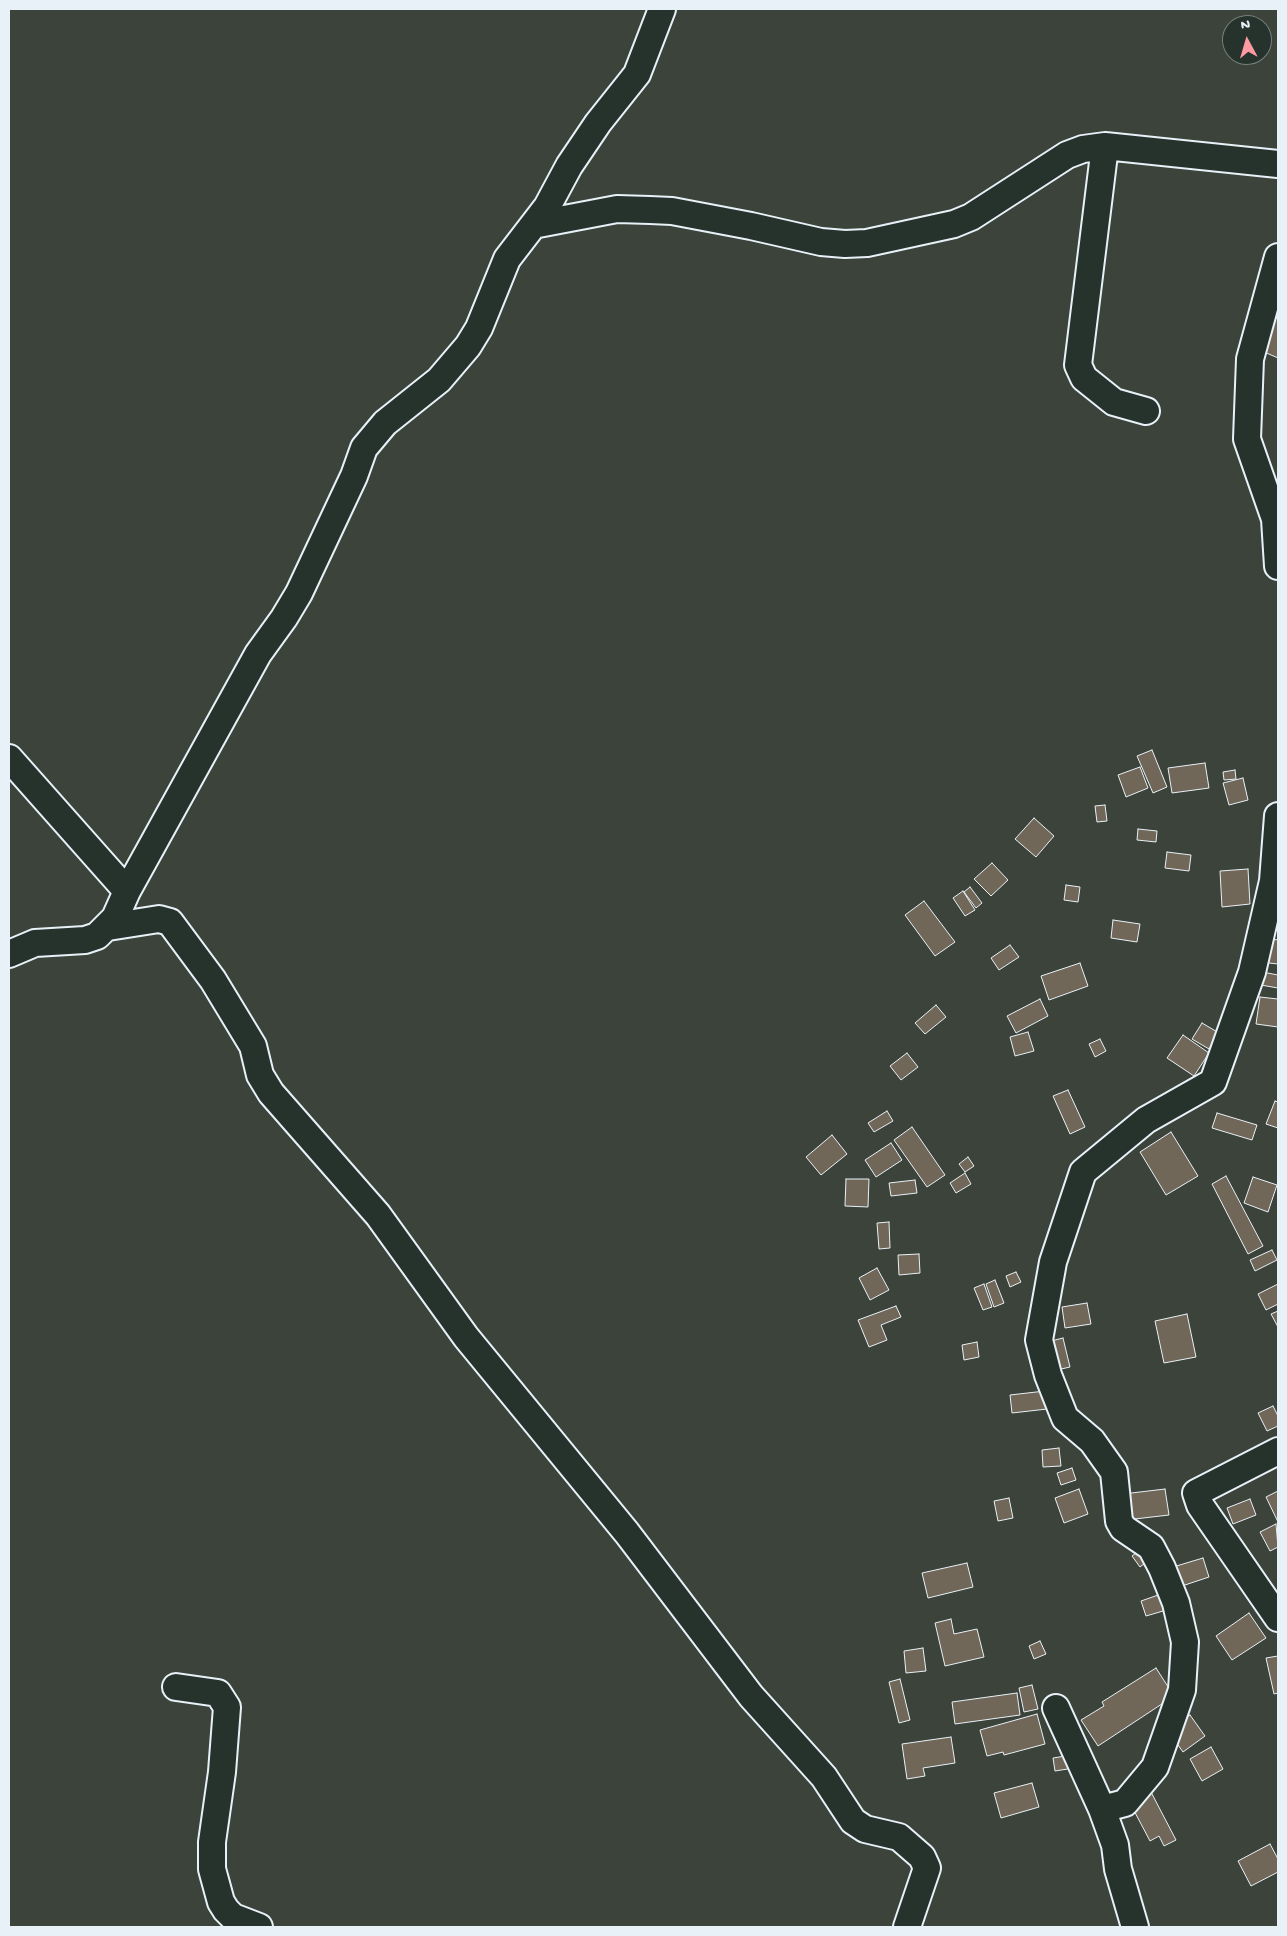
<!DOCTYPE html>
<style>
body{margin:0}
#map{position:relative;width:1287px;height:1936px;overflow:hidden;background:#3c433a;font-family:"Gochi Hand",sans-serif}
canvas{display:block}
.frame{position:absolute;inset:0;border:10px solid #e8f1f8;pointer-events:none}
.north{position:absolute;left:1222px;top:15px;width:50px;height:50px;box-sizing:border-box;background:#26332d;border:1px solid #747f7e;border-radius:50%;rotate:354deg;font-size:14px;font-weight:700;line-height:20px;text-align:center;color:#e8f1f8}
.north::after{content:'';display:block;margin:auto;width:18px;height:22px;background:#ff9aa2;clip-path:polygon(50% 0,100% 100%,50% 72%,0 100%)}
</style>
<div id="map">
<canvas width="1287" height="1936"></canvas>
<div class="frame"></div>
<div class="north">N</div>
</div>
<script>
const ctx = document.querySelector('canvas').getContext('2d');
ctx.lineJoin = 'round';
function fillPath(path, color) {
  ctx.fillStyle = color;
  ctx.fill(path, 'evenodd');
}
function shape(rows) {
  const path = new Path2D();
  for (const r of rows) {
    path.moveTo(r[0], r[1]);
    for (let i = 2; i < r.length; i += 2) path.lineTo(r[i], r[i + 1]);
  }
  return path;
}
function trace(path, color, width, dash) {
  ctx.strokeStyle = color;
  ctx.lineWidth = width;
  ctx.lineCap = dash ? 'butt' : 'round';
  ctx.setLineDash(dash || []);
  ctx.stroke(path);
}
const building = shape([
 [1276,318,1278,319,1278,358,1262,351,1276,318],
 [1152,750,1167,787,1153,793,1137,756,1152,750],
 [1205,763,1209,788,1172,793,1168,768,1205,763],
 [1140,767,1148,788,1126,797,1118,775,1140,767],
 [1235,770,1236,779,1224,780,1223,772,1235,770],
 [1243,778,1248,800,1229,805,1223,783,1243,778],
 [1105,805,1107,821,1097,822,1095,806,1105,805],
 [1034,818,1054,836,1036,857,1015,839,1034,818],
 [1138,829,1157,831,1156,842,1137,840,1138,829],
 [1167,852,1191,855,1189,871,1165,868,1167,852],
 [992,863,1008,880,991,896,974,879,992,863],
 [1248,869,1250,904,1222,907,1220,871,1248,869],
 [1066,885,1080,887,1078,902,1064,900,1066,885],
 [970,887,982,903,976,908,964,892,970,887],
 [963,891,975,910,965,916,953,898,963,891],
 [924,901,955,942,935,956,905,915,924,901],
 [1113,920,1140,924,1137,942,1111,938,1113,920],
 [1263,938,1278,940,1278,964,1260,962,1263,938],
 [1010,945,1019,957,999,970,991,958,1010,945],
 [1080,963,1088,986,1049,1000,1041,976,1080,963],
 [1257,971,1278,975,1278,988,1255,984,1257,971],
 [1260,997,1278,999,1278,1027,1256,1024,1260,997],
 [1040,999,1048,1016,1016,1033,1007,1016,1040,999],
 [936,1005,946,1017,925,1034,915,1023,936,1005],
 [1202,1023,1219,1033,1209,1049,1192,1039,1202,1023],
 [1028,1032,1034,1051,1015,1056,1010,1037,1028,1032],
 [1183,1035,1209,1053,1194,1076,1167,1058,1183,1035],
 [1100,1039,1106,1051,1095,1057,1089,1044,1100,1039],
 [907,1053,918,1067,901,1080,890,1066,907,1053],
 [1068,1090,1085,1127,1070,1134,1053,1096,1068,1090],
 [1275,1101,1278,1102,1278,1128,1266,1124,1275,1101],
 [887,1111,893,1121,874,1132,868,1123,887,1111],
 [1217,1113,1257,1125,1252,1140,1212,1128,1217,1113],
 [912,1127,945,1175,927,1187,894,1140,912,1127],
 [1171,1132,1198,1176,1166,1195,1140,1152,1171,1132],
 [832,1135,847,1154,821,1175,806,1157,832,1135],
 [891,1143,902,1160,876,1177,865,1160,891,1143],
 [968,1157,974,1166,965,1172,959,1164,968,1157],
 [965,1173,971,1184,956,1193,950,1183,965,1173],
 [1226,1176,1263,1246,1248,1254,1212,1184,1226,1176],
 [1253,1177,1277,1185,1268,1212,1244,1203,1253,1177],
 [846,1179,869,1179,868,1207,845,1206,846,1179],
 [915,1180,917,1193,891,1196,889,1183,915,1180],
 [889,1222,890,1248,879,1249,877,1223,889,1222],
 [1272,1250,1277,1260,1255,1271,1250,1260,1272,1250],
 [919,1254,920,1273,899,1275,898,1255,919,1254],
 [877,1268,889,1290,870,1300,859,1278,877,1268],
 [1016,1272,1021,1282,1010,1287,1006,1276,1016,1272],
 [995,1280,1004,1303,994,1307,986,1284,995,1280],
 [984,1284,992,1307,983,1310,974,1288,984,1284],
 [1278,1284,1278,1304,1266,1310,1258,1294,1278,1284],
 [1087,1303,1091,1324,1065,1328,1062,1307,1087,1303],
 [896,1306,901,1317,881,1325,887,1340,869,1347,858,1320,896,1306],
 [1278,1311,1278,1327,1271,1314,1278,1311],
 [1187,1314,1196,1357,1164,1363,1155,1321,1187,1314],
 [1063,1338,1070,1367,1057,1370,1051,1341,1063,1338],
 [977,1342,979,1357,964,1360,962,1345,977,1342],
 [1045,1391,1047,1409,1012,1413,1010,1395,1045,1391],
 [1273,1406,1278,1416,1278,1426,1267,1431,1258,1413,1273,1406],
 [1059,1448,1061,1466,1043,1467,1042,1450,1059,1448],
 [1072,1468,1076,1480,1061,1485,1057,1473,1072,1468],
 [1079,1489,1088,1514,1064,1523,1055,1498,1079,1489],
 [1165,1489,1169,1515,1126,1520,1123,1494,1165,1489],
 [1278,1491,1278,1522,1266,1497,1278,1491],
 [1009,1498,1013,1518,998,1521,994,1501,1009,1498],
 [1250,1499,1256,1515,1233,1524,1227,1508,1250,1499],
 [1276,1524,1278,1547,1270,1551,1260,1532,1276,1524],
 [1145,1546,1153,1557,1140,1567,1132,1556,1145,1546],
 [1203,1558,1209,1577,1179,1587,1173,1567,1203,1558],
 [967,1563,973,1587,928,1598,922,1573,967,1563],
 [1164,1593,1170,1609,1146,1616,1141,1601,1164,1593],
 [1249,1613,1266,1638,1232,1660,1216,1636,1249,1613],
 [951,1619,954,1634,977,1629,984,1657,945,1666,935,1623,951,1619],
 [1040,1641,1046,1654,1034,1659,1029,1646,1040,1641],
 [923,1648,926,1671,906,1673,904,1651,923,1648],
 [1278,1656,1278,1693,1274,1694,1266,1658,1278,1656],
 [1156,1668,1174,1696,1098,1746,1081,1720,1104,1706,1102,1702,1156,1668],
 [900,1679,910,1720,899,1723,889,1682,900,1679],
 [1032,1685,1038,1709,1024,1712,1019,1688,1032,1685],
 [1017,1693,1020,1715,955,1724,952,1702,1017,1693],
 [1037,1714,1045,1744,1004,1755,1003,1752,987,1756,980,1730,1037,1714],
 [1190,1715,1205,1736,1183,1752,1168,1731,1190,1715],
 [951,1737,955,1763,923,1768,925,1776,907,1779,902,1744,951,1737],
 [1211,1747,1223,1769,1202,1781,1190,1759,1211,1747],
 [1072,1755,1074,1768,1055,1771,1053,1758,1072,1755],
 [1032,1783,1039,1807,1001,1818,994,1793,1032,1783],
 [1151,1792,1176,1840,1164,1846,1159,1836,1150,1841,1130,1803,1151,1792],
 [1270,1844,1278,1859,1278,1872,1251,1886,1238,1861,1270,1844]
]);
const minor = shape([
 [1105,146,1078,365,1084,378,1114,402,1146,411],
 [533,225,617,209,650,210,672,211,751,226,821,242,845,244,867,243,954,224,971,217,1067,155,1083,149,1105,146,1278,164],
 [1278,257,1250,359,1247,439,1275,519,1278,566],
 [9,758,127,891],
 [108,927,159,919,170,922,213,980,253,1046,260,1075,271,1093,378,1215,466,1337,627,1533,751,1696,824,1777,853,1821,865,1829,899,1837,922,1857,927,1868,907,1927],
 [9,954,35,943,85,940,97,936,115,918,127,891,258,654,284,618,299,593,354,476,364,448,385,423,439,380,468,346,479,328,507,259,547,207,569,166,598,123,637,74,662,9],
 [1278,1451,1196,1493,1200,1505,1278,1618],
 [176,1687,218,1693,227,1707,222,1772,212,1842,212,1869,221,1902,226,1910,233,1917,259,1927],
 [1056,1708,1102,1809],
 [1135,1927,1118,1869,1115,1845,1102,1809,1125,1803,1155,1767,1182,1690,1185,1642,1176,1603,1162,1568,1151,1547,1123,1528,1119,1521,1114,1472,1092,1441,1065,1418,1048,1375,1039,1340,1053,1262,1083,1172,1146,1120,1213,1082,1252,972,1273,881,1278,816]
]);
fillPath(building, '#716759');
trace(building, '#e8f1f8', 1);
trace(minor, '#e8f1f8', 30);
trace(minor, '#26332d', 26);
</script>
